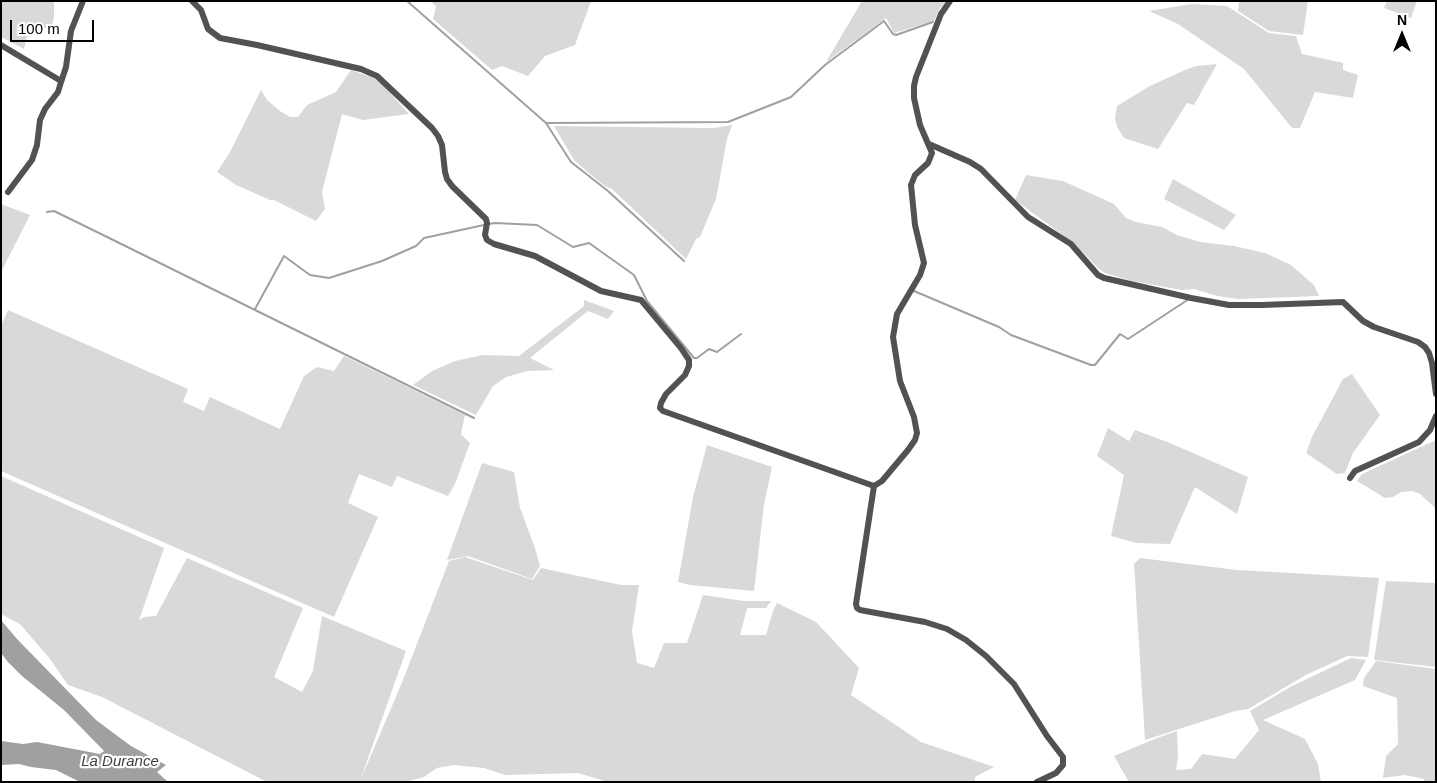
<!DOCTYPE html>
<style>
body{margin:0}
#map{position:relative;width:1437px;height:783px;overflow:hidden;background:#fff;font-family:Arial,sans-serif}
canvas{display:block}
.frame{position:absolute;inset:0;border:2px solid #000;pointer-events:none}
.north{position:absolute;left:1377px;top:10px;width:50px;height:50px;-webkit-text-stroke:4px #fff;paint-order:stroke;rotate:0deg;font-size:14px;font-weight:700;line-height:20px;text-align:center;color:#000}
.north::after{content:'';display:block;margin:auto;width:18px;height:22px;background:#000;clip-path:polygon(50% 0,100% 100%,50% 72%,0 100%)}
.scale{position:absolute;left:10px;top:20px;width:84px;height:22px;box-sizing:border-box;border:2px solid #000;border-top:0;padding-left:6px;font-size:15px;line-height:18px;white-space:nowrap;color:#000;-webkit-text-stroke:4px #fff;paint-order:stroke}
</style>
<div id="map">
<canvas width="1437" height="783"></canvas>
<div class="frame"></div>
<div class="north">N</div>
<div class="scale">100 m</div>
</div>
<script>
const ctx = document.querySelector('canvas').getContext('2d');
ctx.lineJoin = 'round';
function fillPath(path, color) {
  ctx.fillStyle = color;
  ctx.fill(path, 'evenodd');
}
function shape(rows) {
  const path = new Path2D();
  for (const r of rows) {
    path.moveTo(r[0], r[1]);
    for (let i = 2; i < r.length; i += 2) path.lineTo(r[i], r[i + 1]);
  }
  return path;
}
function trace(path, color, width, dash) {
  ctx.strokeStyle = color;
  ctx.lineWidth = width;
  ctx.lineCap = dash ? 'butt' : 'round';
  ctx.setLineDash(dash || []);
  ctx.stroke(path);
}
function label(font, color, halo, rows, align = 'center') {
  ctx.font = font + ' Arial,sans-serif';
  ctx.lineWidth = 4.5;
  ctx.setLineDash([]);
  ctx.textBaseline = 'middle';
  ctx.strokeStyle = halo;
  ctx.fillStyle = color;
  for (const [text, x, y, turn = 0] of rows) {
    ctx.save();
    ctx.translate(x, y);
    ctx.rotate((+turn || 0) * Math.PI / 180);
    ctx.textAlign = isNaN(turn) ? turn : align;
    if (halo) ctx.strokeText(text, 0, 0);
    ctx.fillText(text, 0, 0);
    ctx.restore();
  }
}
const green = shape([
 [1,1,54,1,54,17,51,29,30,25,24,49,3,38,1,37],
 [430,1,591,1,575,45,545,56,528,76,502,66,492,70,433,19,436,6],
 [862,1,946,1,940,8,934,21,894,33,886,18,826,62],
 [1239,1,1308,1,1303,35,1269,31,1238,11],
 [1387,1,1417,1,1411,18,1384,8],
 [1192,4,1227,6,1269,33,1296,36,1302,54,1343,63,1343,70,1358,75,1353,98,1315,92,1300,128,1292,128,1244,69,1178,24,1149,11],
 [1217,64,1194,105,1187,103,1158,149,1124,138,1117,127,1115,118,1117,106,1150,86,1185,70,1196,66],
 [351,70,374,78,382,84,409,114,363,120,342,114,322,192,325,209,316,221,274,200,270,200,236,185,217,172,230,152,261,90,267,100,280,111,290,117,298,117,307,105,336,92],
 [732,125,727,139,716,199,700,237,696,239,686,259,612,189,605,186,591,175,574,160,554,126,714,128],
 [1026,175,1063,181,1114,204,1126,218,1136,222,1162,227,1177,235,1200,242,1234,246,1265,253,1291,265,1314,285,1319,296,1238,299,1217,296,1194,289,1182,290,1132,281,1105,273,1098,268,1075,244,1015,200],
 [1173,179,1236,215,1224,230,1164,199],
 [1,204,30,215,1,272],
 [584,300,614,311,608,319,588,311,530,358,554,370,528,371,506,377,493,386,476,415,413,385,432,371,455,361,483,355,519,356,584,306],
 [8,310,188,389,183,402,204,411,210,397,280,429,304,376,317,367,334,371,344,356,465,415,461,434,470,443,455,484,448,496,397,476,392,487,359,474,348,503,378,517,334,617,1,471,1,326],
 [1352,374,1380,415,1353,453,1345,473,1337,474,1306,453,1312,437,1343,379],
 [1108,428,1129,441,1135,430,1170,443,1248,477,1237,514,1195,487,1170,544,1136,543,1111,536,1124,475,1097,456],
 [1436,440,1436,509,1420,494,1412,491,1401,492,1393,497,1385,498,1357,481,1362,474],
 [707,445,772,467,764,504,754,591,690,585,678,582,693,497],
 [482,463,514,472,520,508,535,548,540,566,532,579,468,556,447,560],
 [1,476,164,548,139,620,144,617,156,616,187,558,303,608,274,677,302,692,313,671,322,616,406,651,360,781,401,685,449,561,465,557,533,580,541,568,621,585,639,585,632,631,637,663,654,668,664,643,687,643,703,595,744,601,771,601,766,608,747,608,740,635,766,635,773,611,777,603,816,622,859,668,851,695,921,742,994,767,975,777,975,782,608,782,578,773,505,775,484,768,454,765,437,768,424,777,405,782,267,782,102,697,68,685,50,659,20,624,1,614],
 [1140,558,1237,570,1379,578,1368,657,1347,656,1306,675,1248,709,1235,711,1145,740,1134,564],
 [1386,581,1436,583,1436,667,1374,660],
 [1351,658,1366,660,1355,680,1263,720,1305,739,1318,764,1321,782,1129,782,1114,756,1157,738,1177,731,1178,757,1176,770,1191,769,1202,754,1235,759,1259,730,1250,711,1290,687],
 [1376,661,1436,669,1436,782,1424,782,1424,779,1405,775,1383,778,1386,756,1398,744,1397,698,1363,686,1364,678]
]);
const water = shape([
 [1,620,17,639,96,720,131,746,166,765,157,772,168,782,80,782,56,770,31,767,19,764,1,765,1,741,23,744,37,742,100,754,104,751,64,710,22,676,8,662,1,653]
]);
const stream = shape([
 [407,1,546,123,728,122,791,97,825,65,884,21,893,34,896,35,933,22],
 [546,123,571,162,608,191,684,261],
 [47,212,54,211,99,233,474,418],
 [489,224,495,223,537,225,573,247,589,243,634,275,647,301,694,358,697,358,709,349,717,352,741,334],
 [914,291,999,327,1011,335,1091,365,1095,365,1120,334,1128,339,1189,299],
 [255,309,284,256,310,275,329,278,382,261,416,246,424,238,484,225]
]);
const street = shape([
 [192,1,201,10,208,29,220,38,257,45,361,69,377,76,432,128,438,136,442,145,445,172,447,179,452,186,486,219,487,223,485,235,487,240,494,244,535,256,601,291,641,300,681,348,689,360,689,366,685,375,666,394,661,403,660,408,663,411,874,486,882,481,908,450,915,440,917,433,914,417,900,381,893,337,897,314,920,275,924,263,915,225,911,185,915,175,928,163,932,153,920,125,914,98,914,86,916,77,941,14,950,1],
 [1,45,61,81],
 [929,144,970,162,981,169,1028,217,1071,244,1098,275,1104,278,1191,298,1229,305,1262,305,1343,302,1363,321,1374,327,1418,342,1425,347,1429,353,1432,363,1436,394],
 [8,192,32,160,37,145,40,120,45,109,58,92,61,82,66,67,71,31,83,1],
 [1350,478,1355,471,1419,442,1430,430,1436,416],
 [874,486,856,604,857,608,860,610,925,622,947,629,966,640,986,656,1014,684,1047,736,1063,757,1063,765,1056,773,1037,782]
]);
const waterNames = [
 ["La Durance",120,762]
];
fillPath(green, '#d9d9d9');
fillPath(water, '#a0a0a0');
trace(stream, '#a0a0a0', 2);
trace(street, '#525252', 6);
label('italic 15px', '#414141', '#fff', waterNames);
</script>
